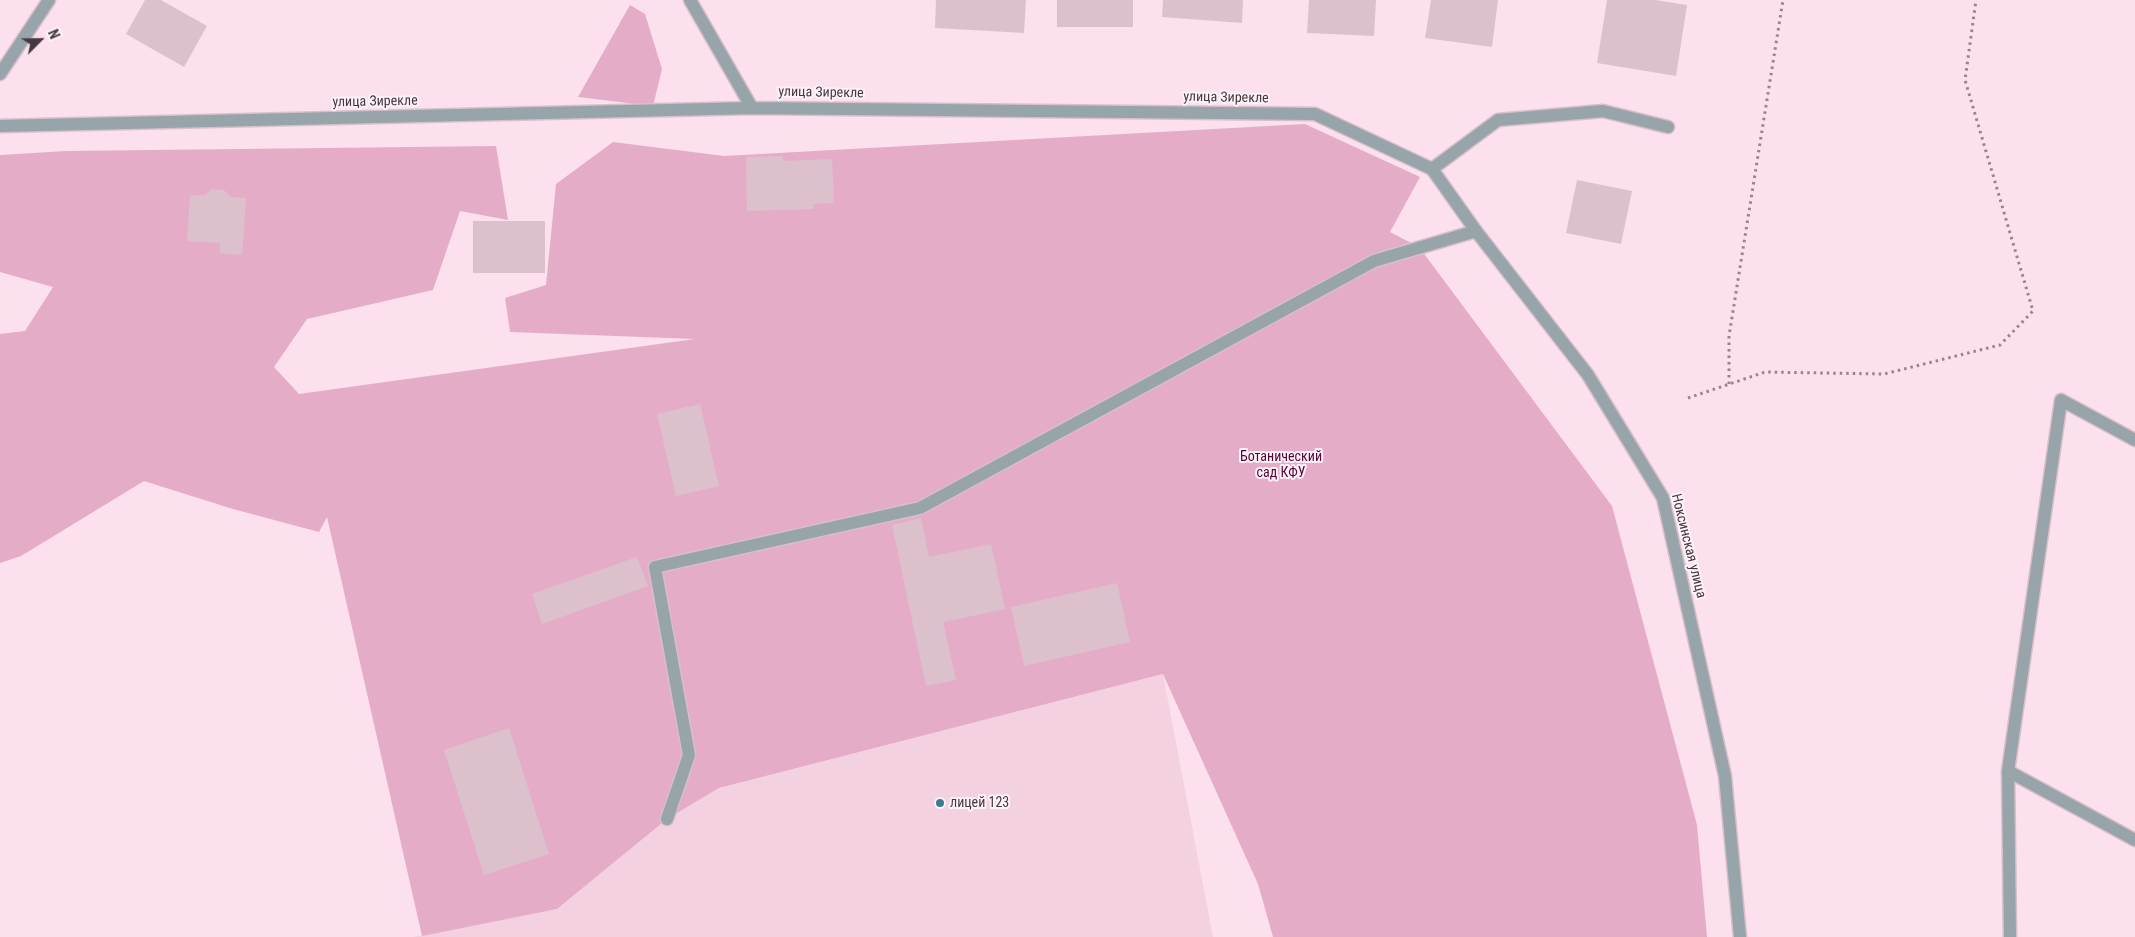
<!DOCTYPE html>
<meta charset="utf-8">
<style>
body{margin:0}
#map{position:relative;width:2135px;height:937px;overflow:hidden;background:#fce0ed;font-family:"Roboto Condensed",sans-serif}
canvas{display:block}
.north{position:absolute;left:15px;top:15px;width:50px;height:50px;-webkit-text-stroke:4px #fef2f8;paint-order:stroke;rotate:67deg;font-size:14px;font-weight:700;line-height:20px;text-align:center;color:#44393e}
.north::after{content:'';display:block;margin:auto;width:18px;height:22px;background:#44393e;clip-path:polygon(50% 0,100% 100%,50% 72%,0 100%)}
</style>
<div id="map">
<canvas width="2135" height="937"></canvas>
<div class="north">N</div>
</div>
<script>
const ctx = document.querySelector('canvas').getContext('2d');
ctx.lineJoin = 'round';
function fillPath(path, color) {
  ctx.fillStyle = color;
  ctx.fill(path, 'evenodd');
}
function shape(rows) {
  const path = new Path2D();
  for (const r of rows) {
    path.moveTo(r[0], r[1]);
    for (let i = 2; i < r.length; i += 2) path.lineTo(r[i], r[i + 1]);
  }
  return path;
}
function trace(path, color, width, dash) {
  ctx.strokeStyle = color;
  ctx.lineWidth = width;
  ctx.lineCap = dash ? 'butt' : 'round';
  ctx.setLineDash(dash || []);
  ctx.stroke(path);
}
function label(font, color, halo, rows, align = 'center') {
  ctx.font = font + ' "Roboto Condensed",sans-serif';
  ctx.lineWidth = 4;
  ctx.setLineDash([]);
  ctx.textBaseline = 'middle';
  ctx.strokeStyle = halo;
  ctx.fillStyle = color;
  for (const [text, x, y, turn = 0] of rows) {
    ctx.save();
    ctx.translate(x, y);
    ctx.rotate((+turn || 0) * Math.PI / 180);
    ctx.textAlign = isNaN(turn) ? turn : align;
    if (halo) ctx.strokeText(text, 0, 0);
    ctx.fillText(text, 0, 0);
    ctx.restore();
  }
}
const built = shape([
 [1163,674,1213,937,413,937,557,909,667,819,719,788]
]);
const green = shape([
 [630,5,645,14,662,69,653,106,578,97],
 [1305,124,1420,177,1390,232,1419,247,1612,506,1697,825,1707,937,1273,937,1258,884,1163,674,719,788,667,819,557,909,422,936,327,517,319,532,233,509,144,481,21,556,0,563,0,334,25,331,53,287,0,272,0,155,66,151,496,146,508,220,460,211,433,290,307,319,274,367,299,394,695,339,510,332,505,298,546,285,556,184,613,142,724,156]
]);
const building = shape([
 [145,0,161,0,207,26,184,67,126,34],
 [936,0,1026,0,1024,33,935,28],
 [1057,0,1133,0,1133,27,1057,27],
 [1163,0,1243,0,1242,23,1162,17],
 [1309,0,1376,0,1374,36,1307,33],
 [1431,0,1498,0,1492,47,1425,38],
 [1607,0,1655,0,1687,5,1676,76,1597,63],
 [783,156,783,161,832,159,834,203,813,204,814,209,747,211,746,157],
 [1577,180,1632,191,1621,244,1566,233],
 [212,189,224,190,231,197,246,198,242,255,220,253,220,243,187,241,190,195,205,195],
 [473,221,545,221,545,273,473,273],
 [700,404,719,486,676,496,657,414],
 [921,518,929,557,991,544,1005,609,943,622,956,680,926,686,892,525],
 [637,557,648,586,542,624,532,594],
 [1117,583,1130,642,1024,666,1011,607],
 [509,728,549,854,484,875,444,750]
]);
const path = shape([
 [1729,384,1729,336,1783,0],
 [1688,398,1765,372,1884,374,2000,345,2033,311,1965,80,1976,0]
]);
const lane = shape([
 [667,819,689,755,655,567,920,508,1374,261,1476,231]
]);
const street = shape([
 [690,0,752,108],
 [0,74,49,0],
 [0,126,752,108,1315,114,1432,169,1476,231,1588,375,1663,498,1725,776,1740,937],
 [1432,169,1498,120,1603,111,1668,127],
 [2008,771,2135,840],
 [2010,937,2008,771,2061,400,2135,440]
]);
const markers = [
 [940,803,5,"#3d7b91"]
];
const streetNames = [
 ["улица Зирекле",821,93,1],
 ["улица Зирекле",1226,98,1],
 ["улица Зирекле",375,102,-1],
 ["Ноксинская улица",1688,546,76]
];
const parkNames = [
 ["Ботанический",1281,457],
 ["сад КФУ",1281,473]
];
const poiNames = [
 ["лицей 123",950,803]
];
fillPath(built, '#f4d1e1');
fillPath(green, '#e5acc7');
fillPath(building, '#dcc1cd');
trace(lane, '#d7bfca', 15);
trace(street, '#d7bfca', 15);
trace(path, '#97848d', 3, [2.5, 4]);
trace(lane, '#97a4a9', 12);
trace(street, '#97a4a9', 12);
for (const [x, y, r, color] of markers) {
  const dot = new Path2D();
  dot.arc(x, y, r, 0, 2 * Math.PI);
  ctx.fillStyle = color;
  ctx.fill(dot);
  trace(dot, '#fef2f8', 2);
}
label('14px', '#44393e', '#fef2f8', streetNames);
label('14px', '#560438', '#fef2f8', parkNames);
label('14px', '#44393e', '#fef2f8', poiNames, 'left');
</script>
